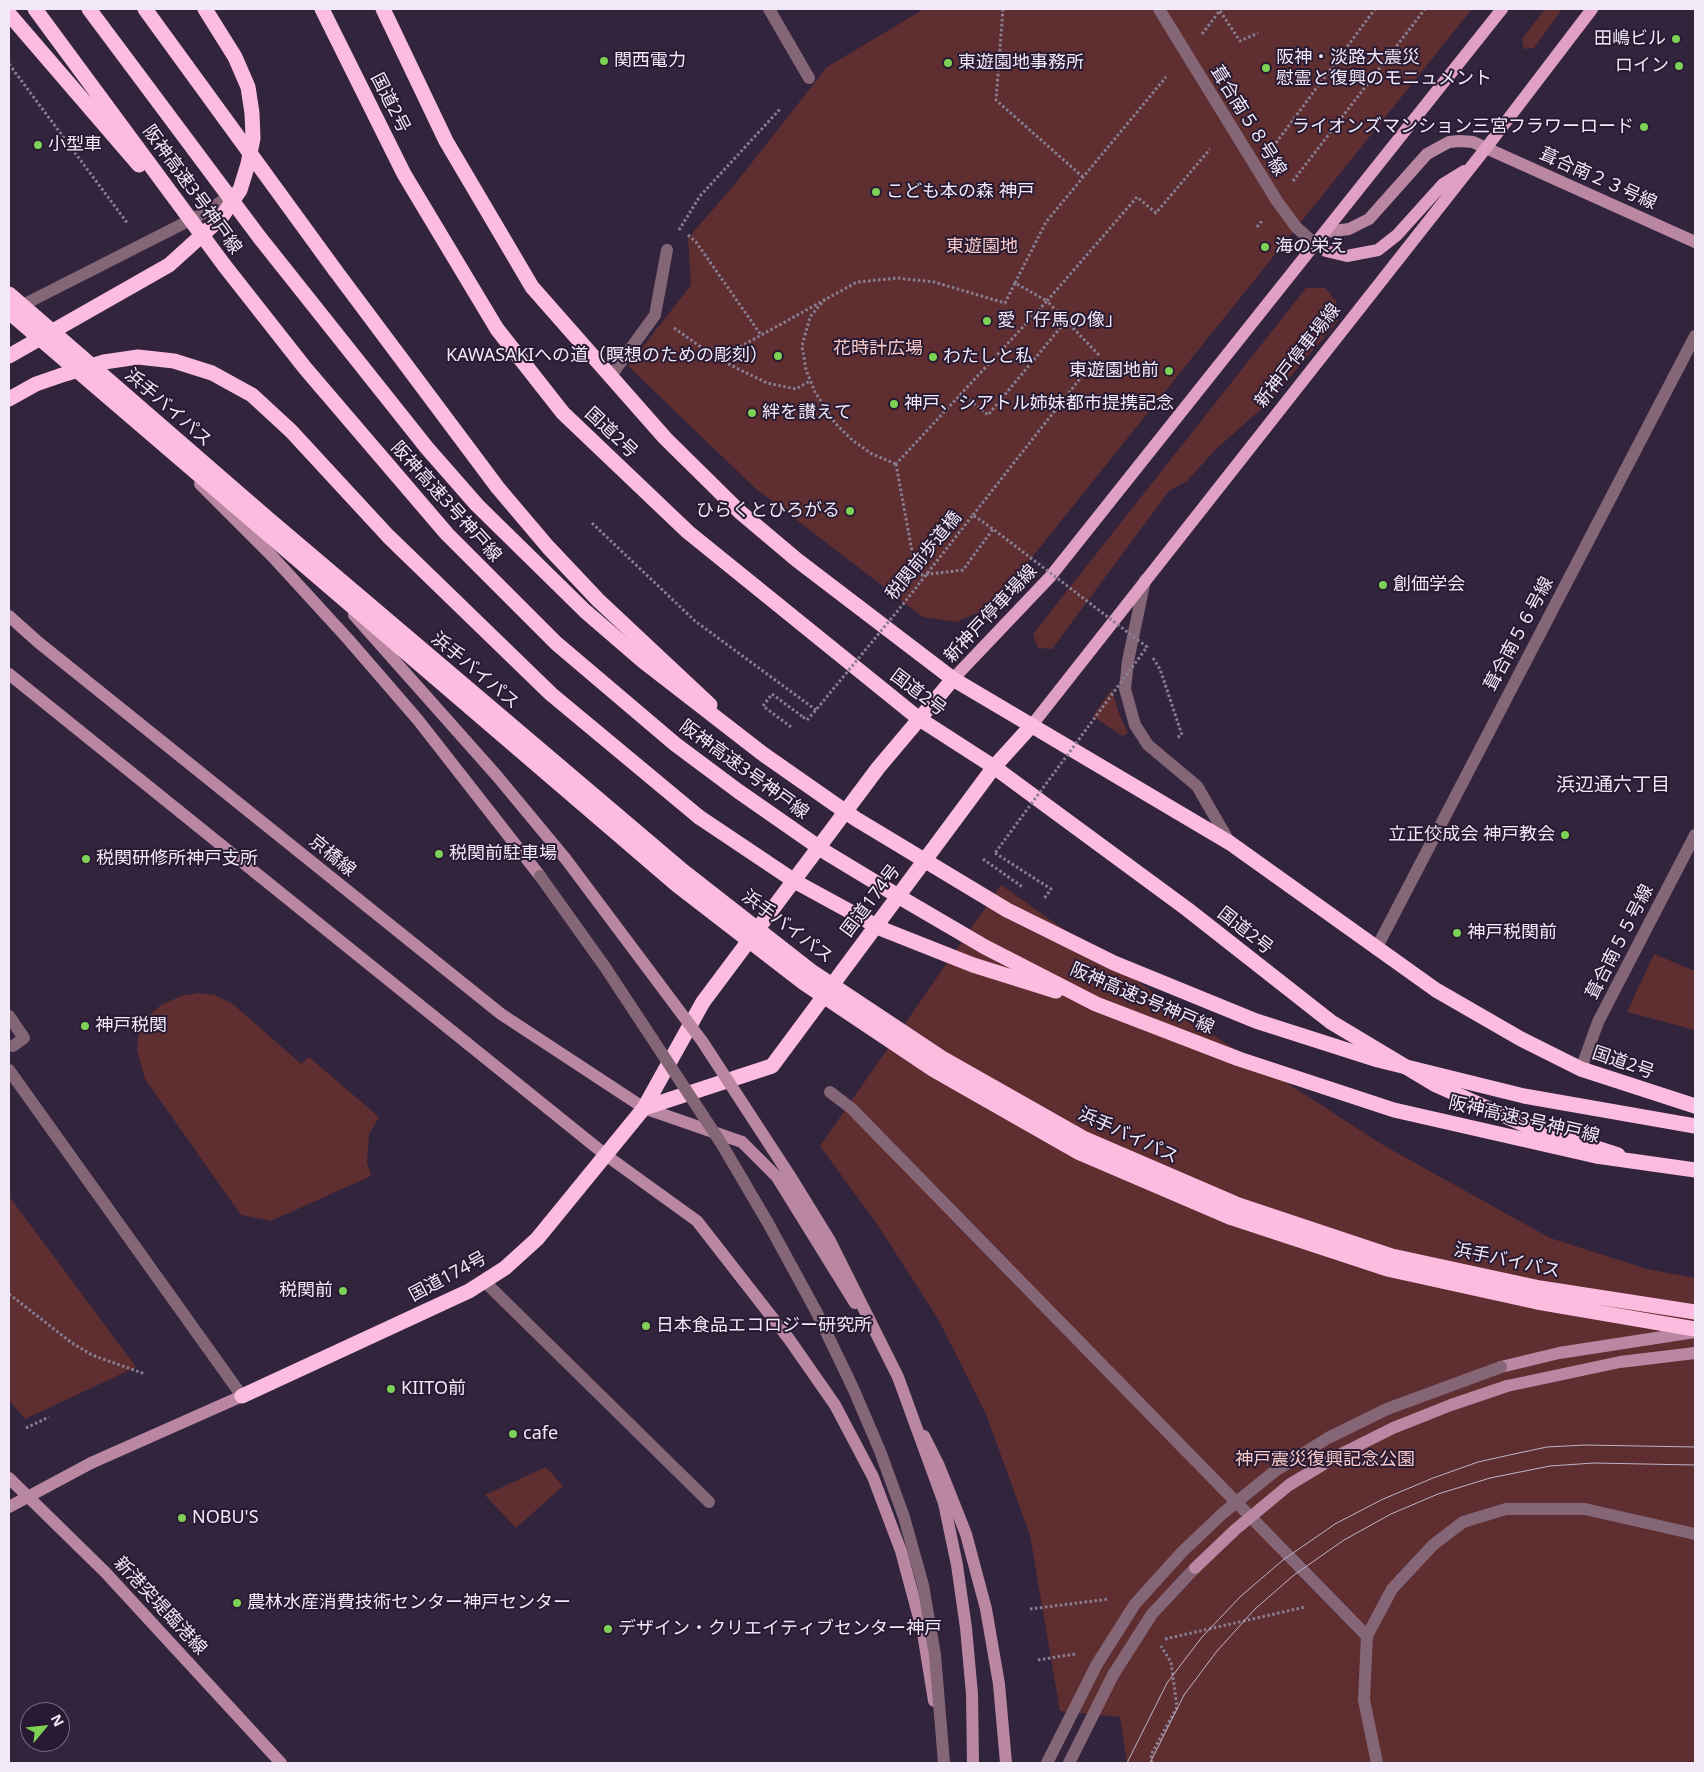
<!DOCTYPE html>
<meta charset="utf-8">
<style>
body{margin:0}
#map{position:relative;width:1704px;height:1772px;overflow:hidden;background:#32243d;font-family:"Noto Sans",sans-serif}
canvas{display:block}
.frame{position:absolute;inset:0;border:10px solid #f1e8f8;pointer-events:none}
.north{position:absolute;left:20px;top:1702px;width:50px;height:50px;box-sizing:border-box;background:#281a32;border:1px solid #786c81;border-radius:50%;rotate:62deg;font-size:14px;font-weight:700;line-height:20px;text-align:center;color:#f1e8f8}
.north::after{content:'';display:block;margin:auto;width:18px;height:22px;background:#7dd154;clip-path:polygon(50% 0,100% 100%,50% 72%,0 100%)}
</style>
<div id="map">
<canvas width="1704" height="1772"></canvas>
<div class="frame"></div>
<div class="north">N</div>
</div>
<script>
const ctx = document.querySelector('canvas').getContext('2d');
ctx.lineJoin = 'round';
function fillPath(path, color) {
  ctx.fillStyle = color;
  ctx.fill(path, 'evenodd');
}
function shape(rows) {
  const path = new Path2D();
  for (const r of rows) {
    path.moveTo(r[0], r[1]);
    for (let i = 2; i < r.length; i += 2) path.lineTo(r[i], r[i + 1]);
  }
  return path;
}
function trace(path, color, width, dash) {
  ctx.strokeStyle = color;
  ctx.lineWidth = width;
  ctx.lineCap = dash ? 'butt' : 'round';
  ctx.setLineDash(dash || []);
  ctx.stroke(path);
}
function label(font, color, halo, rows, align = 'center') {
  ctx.font = font + ' "Noto Sans","Noto Sans JP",sans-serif';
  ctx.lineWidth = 4;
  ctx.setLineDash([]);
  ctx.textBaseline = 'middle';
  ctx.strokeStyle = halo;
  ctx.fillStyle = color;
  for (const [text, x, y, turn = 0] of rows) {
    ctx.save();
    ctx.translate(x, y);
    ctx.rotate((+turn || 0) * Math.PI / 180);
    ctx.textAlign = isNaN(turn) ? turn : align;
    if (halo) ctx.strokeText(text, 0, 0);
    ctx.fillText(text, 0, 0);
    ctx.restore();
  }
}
const green = shape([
 [924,9,1472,9,992,607,956,622,923,617,755,488,628,366,691,285,688,238,735,184,827,67],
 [1545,9,1562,9,1534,48,1524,49,1522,39],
 [1306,288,1325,288,1336,301,1338,321,1267,404,1216,449,1187,481,1169,491,1052,649,1038,648,1033,634],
 [1112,689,1118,711,1128,733,1122,736,1093,716],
 [1001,885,1219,1039,1383,1145,1550,1238,1647,1269,1695,1278,1695,1763,1127,1763,1120,1717,1060,1711,1030,1535,986,1414,938,1319,879,1227,820,1146],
 [1654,954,1695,971,1695,1030,1627,1012],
 [199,993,215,995,233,1004,301,1064,309,1057,379,1117,369,1135,367,1162,371,1176,271,1221,241,1215,145,1079,137,1050,139,1032,146,1018,161,1005,181,996],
 [9,1196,136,1367,25,1419,9,1400],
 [546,1467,563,1486,516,1528,485,1495]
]);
const path = shape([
 [1003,9,996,100,1084,178],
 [1220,11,1240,41,1258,33],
 [1202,34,1221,9],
 [9,64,128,224],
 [1273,147,1375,9],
 [1293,181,1425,9],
 [1257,227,1262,221],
 [679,230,700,196,781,108],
 [688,235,696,242,761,335],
 [1015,283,1046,222,1166,77],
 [825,299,810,317,802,346,806,370,815,392,835,423,852,440,872,454,896,464],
 [674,328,718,359,767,383,796,389,810,381],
 [1099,355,1047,301,1137,197,1156,213,1210,149],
 [718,359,857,282,897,278,934,282,1005,303,1015,283,1047,301,896,464],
 [962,394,988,415,1066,321],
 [896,464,913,557],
 [973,515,1082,376],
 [592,523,695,621,816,710],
 [921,575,963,570,993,529],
 [1153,658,1160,669,1182,735,1176,738],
 [791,727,763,706,772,694,803,717],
 [995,853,1051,889,1043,900],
 [983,859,1024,888],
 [9,1294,72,1343,92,1355,145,1374],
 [26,1428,49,1417],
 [1030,1609,1109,1599],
 [1165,1639,1305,1607],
 [1038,1660,1075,1654],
 [1152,1763,1151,1755,1177,1707,1171,1662,1161,1646]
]);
const lane = shape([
 [15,309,206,212,235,192],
 [610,377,655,315,667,250],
 [9,1016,24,1038,13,1046],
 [9,1070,242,1396],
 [485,1282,709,1502]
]);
const street = shape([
 [769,9,809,78],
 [1159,9,1277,201,1296,227,1315,244],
 [1145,580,1128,661,1125,689,1135,725,1148,745,1197,786,1230,843],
 [1376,949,1695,336],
 [1581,1069,1598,1022,1695,835],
 [830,1092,851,1108,1367,1636],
 [1377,1763,1364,1700,1367,1636,1392,1589,1433,1545,1463,1522,1506,1509,1585,1509,1695,1534]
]);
const secondary = shape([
 [1325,232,1349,229,1369,219,1427,154,1449,142,1460,141,1473,142,1486,148,1695,242],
 [200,484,272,556,348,639,418,720,540,876],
 [354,615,497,776,565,858],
 [9,616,38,642,501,1014,644,1108,742,1142,777,1177,855,1303],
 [9,674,607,1156,697,1221,789,1339,835,1405,873,1477,901,1551,923,1633,934,1701],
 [1501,1367,1559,1353,1695,1332],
 [1507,1386,1620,1362,1695,1353],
 [924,1436,939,1466,966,1534,986,1609,999,1684,1006,1763],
 [9,1478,105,1572,281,1763],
 [9,1507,91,1463,242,1396]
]);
const primary = shape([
 [1315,244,1326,251,1347,256,1378,250,1397,235,1443,184,1464,171],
 [953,679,1050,577,1502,9],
 [1032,725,1486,148,1592,9]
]);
const highway = shape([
 [322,9,404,174,497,329,563,413,688,532,918,718,994,767,1187,909,1331,1022,1436,1085,1525,1125,1618,1155],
 [383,9,446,141,532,287,665,438,740,512,797,560,953,679,1230,843,1436,990,1521,1039,1581,1069,1695,1106],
 [335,270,498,488,548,547,598,600,710,705],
 [9,356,169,265,221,218,240,190,248,164,253,138,252,113,248,87,235,57,205,9],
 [9,399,36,384,65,374,104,362,138,357,174,361,212,373,252,395,291,431,388,536,551,694,699,817],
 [644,1108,772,1066,994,767,1032,725],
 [242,1396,469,1291,505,1268,537,1239,644,1108,703,1002,878,768,953,679]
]);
const tram = shape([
 [1127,1763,1167,1683,1202,1637,1241,1596,1283,1560,1335,1524,1381,1500,1433,1478,1478,1462,1514,1454,1547,1447,1585,1445,1695,1447],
 [1150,1763,1184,1695,1217,1651,1255,1609,1294,1575,1344,1540,1391,1514,1438,1494,1490,1478,1550,1466,1594,1463,1695,1465]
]);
const pathBridge = shape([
 [803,717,807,720,816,710,904,603,973,515,993,529,1147,647,995,853]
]);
const streetBridge = shape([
 [540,876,605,967,721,1143,768,1223,816,1311,853,1388,880,1451,904,1517,923,1585,935,1655,944,1763],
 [1047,1763,1097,1664,1135,1604,1182,1552,1223,1513,1275,1471,1328,1438,1387,1409,1501,1367],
 [1069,1763,1113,1675,1152,1614,1195,1568]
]);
const secondaryBridge = shape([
 [565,858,702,1041,790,1176,830,1241,898,1377,944,1503,957,1565,966,1628,972,1694,973,1763],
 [1195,1568,1236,1529,1289,1485,1337,1456,1393,1428,1451,1405,1507,1386]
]);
const highwayBridge = shape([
 [35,9,224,265,305,368,447,534,556,643,675,744,738,791,827,853,908,902,985,947,1096,1004,1239,1059,1394,1110,1596,1156,1695,1170],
 [89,9,260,238,427,448,477,505,585,611,643,661,763,754,856,819,1007,910,1114,963,1256,1021,1378,1060,1524,1096,1695,1126],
 [145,9,335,270],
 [9,14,139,165],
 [9,294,266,517,683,871,811,971,942,1058,1085,1139,1236,1204,1392,1256,1540,1288,1695,1312],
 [9,312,677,885,804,983,934,1070,1078,1152,1232,1218,1387,1269,1537,1302,1695,1329],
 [699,817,796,882,882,929,973,965,1056,991]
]);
const markers = [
 [1676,39,5,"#7dd154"],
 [604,61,5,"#7dd154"],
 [948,63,5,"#7dd154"],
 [1679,66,5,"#7dd154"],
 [1266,68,5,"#7dd154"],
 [1644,127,5,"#7dd154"],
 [38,145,5,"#7dd154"],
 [876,192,5,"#7dd154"],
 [1265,247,5,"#7dd154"],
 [987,321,5,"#7dd154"],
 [778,356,5,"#7dd154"],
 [933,357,5,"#7dd154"],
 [1169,371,5,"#7dd154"],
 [894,404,5,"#7dd154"],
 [752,413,5,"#7dd154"],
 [850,511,5,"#7dd154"],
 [1383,585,5,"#7dd154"],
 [1565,835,5,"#7dd154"],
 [439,854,5,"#7dd154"],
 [86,859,5,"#7dd154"],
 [1457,933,5,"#7dd154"],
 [85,1026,5,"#7dd154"],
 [343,1291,5,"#7dd154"],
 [646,1326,5,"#7dd154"],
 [391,1389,5,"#7dd154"],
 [513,1434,5,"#7dd154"],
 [182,1518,5,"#7dd154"],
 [237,1603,5,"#7dd154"],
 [608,1629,5,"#7dd154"]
];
const poiNames = [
 ["田嶋ビル",1666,39,"right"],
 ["阪神・淡路大震災",1276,58],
 ["慰霊と復興のモニュメント",1276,79],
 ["関西電力",614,61],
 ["東遊園地事務所",958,63],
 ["ロイン",1669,66,"right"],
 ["ライオンズマンション三宮フラワーロード",1634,127,"right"],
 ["小型車",48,145],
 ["こども本の森 神戸",886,192],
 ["海の栄え",1275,247],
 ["愛「仔馬の像」",997,321],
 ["KAWASAKIへの道（瞑想のための彫刻）",768,356,"right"],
 ["わたしと私",943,357],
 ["東遊園地前",1159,371,"right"],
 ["神戸、シアトル姉妹都市提携記念",904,404],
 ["絆を讃えて",762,413],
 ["ひらくとひろがる",840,511,"right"],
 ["創価学会",1393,585],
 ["立正佼成会 神戸教会",1555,835,"right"],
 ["税関前駐車場",449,854],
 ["税関研修所神戸支所",96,859],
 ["神戸税関前",1467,933],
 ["神戸税関",95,1026],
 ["税関前",333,1291,"right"],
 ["日本食品エコロジー研究所",656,1326],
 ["KIITO前",401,1389],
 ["cafe",523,1434],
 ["NOBU'S",192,1518],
 ["農林水産消費技術センター神戸センター",247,1603],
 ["デザイン・クリエイティブセンター神戸",618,1629]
];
const streetNames = [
 ["国道2号",390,103,63],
 ["葺合南５８号線",1248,121,58],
 ["葺合南２３号線",1598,179,24],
 ["阪神高速3号神戸線",192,190,54],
 ["新神戸停車場線",1298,356,-52],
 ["浜手バイパス",168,408,41],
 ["国道2号",611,433,43],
 ["阪神高速3号神戸線",446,502,48],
 ["税関前歩道橋",924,556,-51],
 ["新神戸停車場線",991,614,-47],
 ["葺合南５６号線",1519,634,-62],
 ["浜手バイパス",475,671,40],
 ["国道2号",918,693,37],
 ["阪神高速3号神戸線",744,770,36],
 ["京橋線",332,856,39],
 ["国道174号",871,901,-53],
 ["浜手バイパス",787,927,37],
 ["国道2号",1245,931,38],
 ["葺合南５５号線",1620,942,-63],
 ["阪神高速3号神戸線",1142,999,23],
 ["国道2号",1623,1063,19],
 ["阪神高速3号神戸線",1524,1120,13],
 ["浜手バイパス",1128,1136,25],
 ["浜手バイパス",1507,1261,12],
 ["国道174号",448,1277,-28],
 ["新港突堤臨港線",160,1606,47]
];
const parkNames = [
 ["東遊園地",982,247],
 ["花時計広場",878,349],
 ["神戸震災復興記念公園",1325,1460]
];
const neighbourhoodNames = [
 ["浜辺通六丁目",1613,786]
];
fillPath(green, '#5e2e30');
trace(path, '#897e92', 3, [2.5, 2.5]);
trace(lane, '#856677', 12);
trace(street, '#856677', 12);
trace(secondary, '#b987a2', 12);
trace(primary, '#e0a0c4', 12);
trace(highway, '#fbbcdf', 15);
trace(tram, '#bfb4c7', 1);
trace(pathBridge, '#897e92', 3, [2.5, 2.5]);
trace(streetBridge, '#856677', 12);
trace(secondaryBridge, '#b987a2', 12);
trace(highwayBridge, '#fbbcdf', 15);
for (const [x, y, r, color] of markers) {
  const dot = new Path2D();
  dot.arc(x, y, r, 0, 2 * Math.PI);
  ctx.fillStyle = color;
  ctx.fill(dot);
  trace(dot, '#281a32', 2);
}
label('18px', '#f1e8f8', '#281a32', poiNames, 'left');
label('18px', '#f1e8f8', '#281a32', streetNames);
label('18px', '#f9c9c8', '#281a32', parkNames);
label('19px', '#f1e8f8', '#281a32', neighbourhoodNames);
</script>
